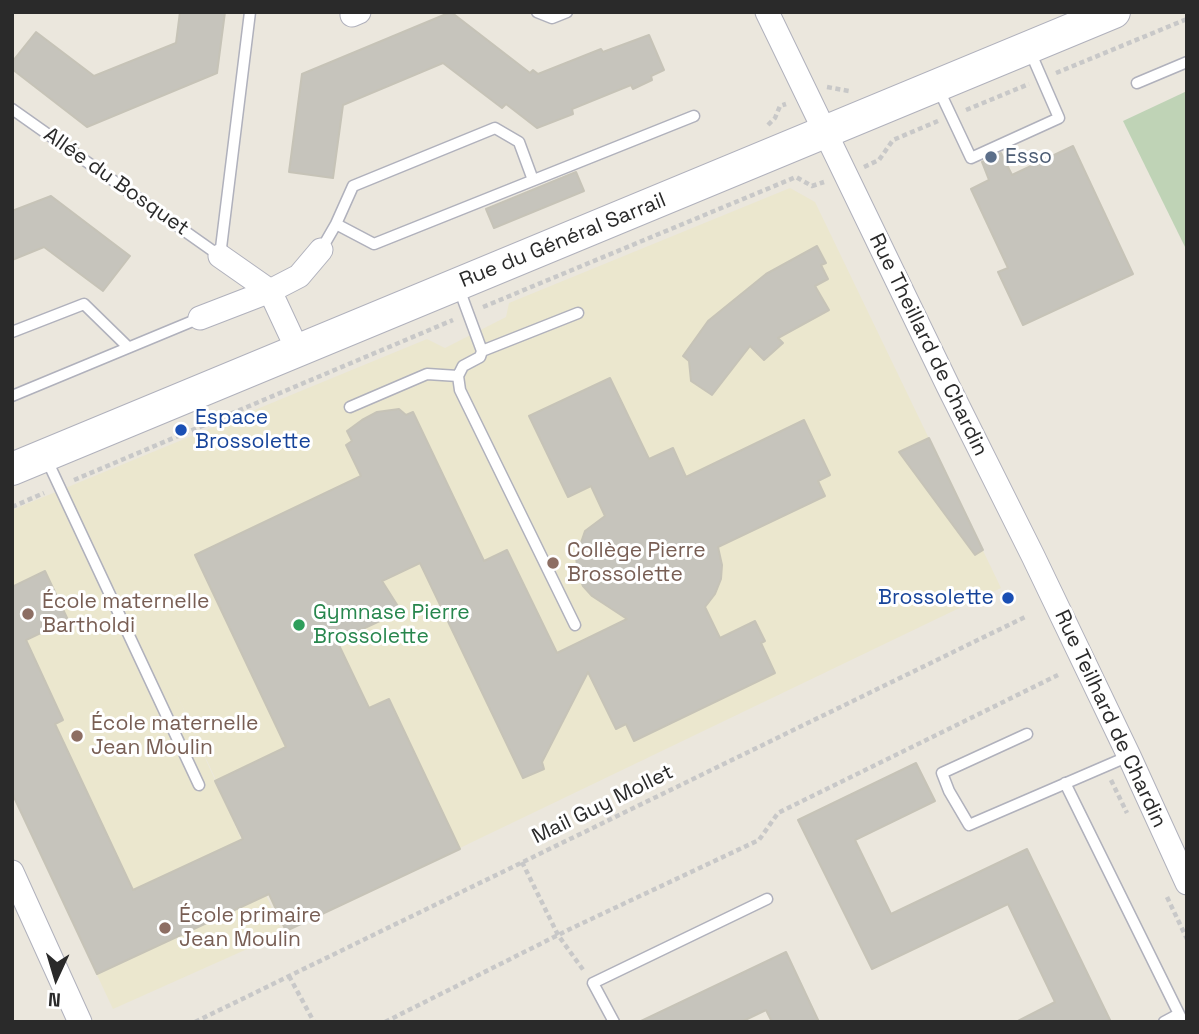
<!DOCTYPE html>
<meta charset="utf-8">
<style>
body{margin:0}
#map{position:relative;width:1199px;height:1034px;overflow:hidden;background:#ebe7dd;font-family:"Space Grotesk",sans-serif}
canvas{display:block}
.frame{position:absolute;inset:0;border:14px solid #2a2a2a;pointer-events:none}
.north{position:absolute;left:21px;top:943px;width:70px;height:70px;-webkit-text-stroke:5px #fff;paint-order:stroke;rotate:184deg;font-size:19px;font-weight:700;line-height:28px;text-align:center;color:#2a2a2a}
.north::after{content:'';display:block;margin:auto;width:24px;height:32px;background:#2a2a2a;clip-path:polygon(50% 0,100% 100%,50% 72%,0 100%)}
</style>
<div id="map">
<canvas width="1199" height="1034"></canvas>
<div class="frame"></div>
<div class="north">N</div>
</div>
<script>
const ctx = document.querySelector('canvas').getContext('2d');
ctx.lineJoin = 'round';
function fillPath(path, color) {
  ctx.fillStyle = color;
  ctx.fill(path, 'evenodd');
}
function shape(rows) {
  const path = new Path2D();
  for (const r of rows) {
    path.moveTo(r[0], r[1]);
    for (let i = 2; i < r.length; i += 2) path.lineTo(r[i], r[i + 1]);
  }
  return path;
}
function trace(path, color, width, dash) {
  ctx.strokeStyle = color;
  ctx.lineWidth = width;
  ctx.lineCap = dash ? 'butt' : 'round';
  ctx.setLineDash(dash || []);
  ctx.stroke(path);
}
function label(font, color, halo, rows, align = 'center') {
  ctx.font = font + ' "Space Grotesk",sans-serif';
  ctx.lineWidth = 6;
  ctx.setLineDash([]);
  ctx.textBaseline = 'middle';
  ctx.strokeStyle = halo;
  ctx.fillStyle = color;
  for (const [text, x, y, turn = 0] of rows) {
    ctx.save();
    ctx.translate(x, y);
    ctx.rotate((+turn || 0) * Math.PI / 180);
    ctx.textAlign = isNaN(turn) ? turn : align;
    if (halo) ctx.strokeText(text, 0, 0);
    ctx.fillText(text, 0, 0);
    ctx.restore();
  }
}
const education = shape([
 [790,188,815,202,1001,588,285,932,174,688,283,933,113,1009,12,794,12,510,427,339,445,348,506,317,509,303]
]);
const cemetery = shape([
 [1187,91,1187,251,1123,121]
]);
const building = shape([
 [180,12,225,12,217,73,87,127,12,69,12,62,36,32,94,76,176,43,180,12],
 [451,12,530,73,533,70,538,74,601,49,603,52,649,35,664,70,651,76,652,80,633,89,631,85,572,109,573,114,537,128,506,104,502,108,443,63,343,105,333,178,289,172,302,74,451,12],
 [1073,146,1133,274,1023,325,998,272,1008,268,971,189,989,180,982,162,1001,153,1012,175,1073,146],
 [576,172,584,191,494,228,486,209,576,172],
 [51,196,130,256,103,291,44,247,12,260,12,211,51,196],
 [817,246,826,263,821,265,828,279,815,286,829,310,778,338,783,343,764,360,750,346,712,395,691,381,689,361,683,356,708,321,766,274,817,246],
 [610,378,649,459,673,448,686,477,804,420,830,475,818,481,825,496,718,547,722,565,721,579,715,594,705,607,720,638,755,621,765,641,761,643,775,673,634,741,626,724,616,729,588,672,542,762,544,769,523,778,420,563,382,581,401,611,337,641,369,708,389,699,460,849,286,931,269,894,97,974,12,793,12,587,45,571,68,620,26,640,63,720,55,724,133,890,243,839,215,781,286,747,195,555,361,476,346,445,352,441,347,431,362,420,377,412,399,409,406,415,413,412,484,561,507,550,557,653,627,619,592,596,583,586,578,574,576,557,585,531,605,516,591,486,568,497,529,416,610,378],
 [929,438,983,550,975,555,899,452,929,438],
 [916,763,935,801,855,840,891,914,1027,849,1111,1022,1016,1022,1055,1002,1008,904,872,969,798,820,916,763],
 [786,952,819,1022,772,1022,766,1010,741,1022,639,1022,786,952]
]);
const path = shape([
 [1056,73,1187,19],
 [827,87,849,91],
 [966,110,1029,84],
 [768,125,775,118,780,106,786,104],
 [864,167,879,160,893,140,938,121],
 [483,307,796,177,812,186,824,182],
 [74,480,453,320],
 [12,507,44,493],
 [1111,780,1127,813],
 [522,862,558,935,584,971],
 [1167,897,1187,939],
 [289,976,314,1022],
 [195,1022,1025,617],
 [385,1022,570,929,759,840,778,813,1058,675]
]);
const service = shape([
 [537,12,552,18,567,12],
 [1137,83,1187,62],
 [938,88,971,158,1059,118,1029,49],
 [12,109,220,256,250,12],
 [336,224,353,186,495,128,519,142,533,180],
 [321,250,336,224,374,244,694,116],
 [458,286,482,351,480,357,463,366,458,376,460,390,575,625],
 [12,332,84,304,128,347],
 [482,351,578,313],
 [12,396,200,318],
 [350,407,427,374,458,376],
 [46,458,199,785],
 [1027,734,942,773,949,791,969,825,1129,756],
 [1065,783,1183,1022],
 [614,1022,593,983,767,899],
 [1164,1022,1179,1014]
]);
const minor = shape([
 [767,12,948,386,1033,556,1129,756,1187,883],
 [352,15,359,12],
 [220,256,270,291,298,351],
 [200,318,270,291,299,276,321,250],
 [12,872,80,1022]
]);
const secondary = shape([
 [12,469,1114,12]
]);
const markers = [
 [991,157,7,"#5c6f8a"],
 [181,430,7,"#1a4fb4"],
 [553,563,7,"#8d6e63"],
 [1008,598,7,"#1a4fb4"],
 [28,614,7,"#8d6e63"],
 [299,625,7,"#2e9e5b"],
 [77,736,7,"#8d6e63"],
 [165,928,7,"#8d6e63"]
];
const serviceNames = [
 ["Esso",1005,157]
];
const streetNames = [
 ["Allée du Bosquet",116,182,35],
 ["Rue du Général Sarrail",563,241,-22],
 ["Rue Theillard de Chardin",928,345,64],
 ["Rue Teilhard de Chardin",1110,719,65],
 ["Mail Guy Mollet",603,805,-26]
];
const transitNames = [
 ["Espace",195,418],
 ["Brossolette",195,442],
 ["Brossolette",994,598,"right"]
];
const educationNames = [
 ["Collège Pierre",567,551],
 ["Brossolette",567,575],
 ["École maternelle",42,602],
 ["Bartholdi",42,626],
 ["École maternelle",91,724],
 ["Jean Moulin",91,748],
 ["École primaire",179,916],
 ["Jean Moulin",179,940]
];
const leisureNames = [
 ["Gymnase Pierre",313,613],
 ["Brossolette",313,637]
];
fillPath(education, '#ebe7ce');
fillPath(cemetery, '#bfd3b6');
fillPath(building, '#c6c4bc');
trace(building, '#c6c3b7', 2);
trace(service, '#b0b1bc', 13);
trace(minor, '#b0b1bc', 25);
trace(secondary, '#b0b1bc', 34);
trace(path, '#c8c8c8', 4.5, [5, 3.5]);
trace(service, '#fff', 10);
trace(minor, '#fff', 23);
trace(secondary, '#fff', 32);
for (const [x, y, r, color] of markers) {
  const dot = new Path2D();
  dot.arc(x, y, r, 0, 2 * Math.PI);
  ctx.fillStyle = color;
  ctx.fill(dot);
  trace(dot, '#fff', 2.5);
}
label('21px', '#4e5e75', '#fff', serviceNames, 'left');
label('21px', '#2a2a2a', '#fff', streetNames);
label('21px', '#164399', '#fff', transitNames, 'left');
label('21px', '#785e54', '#fff', educationNames, 'left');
label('21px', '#27864d', '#fff', leisureNames, 'left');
</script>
